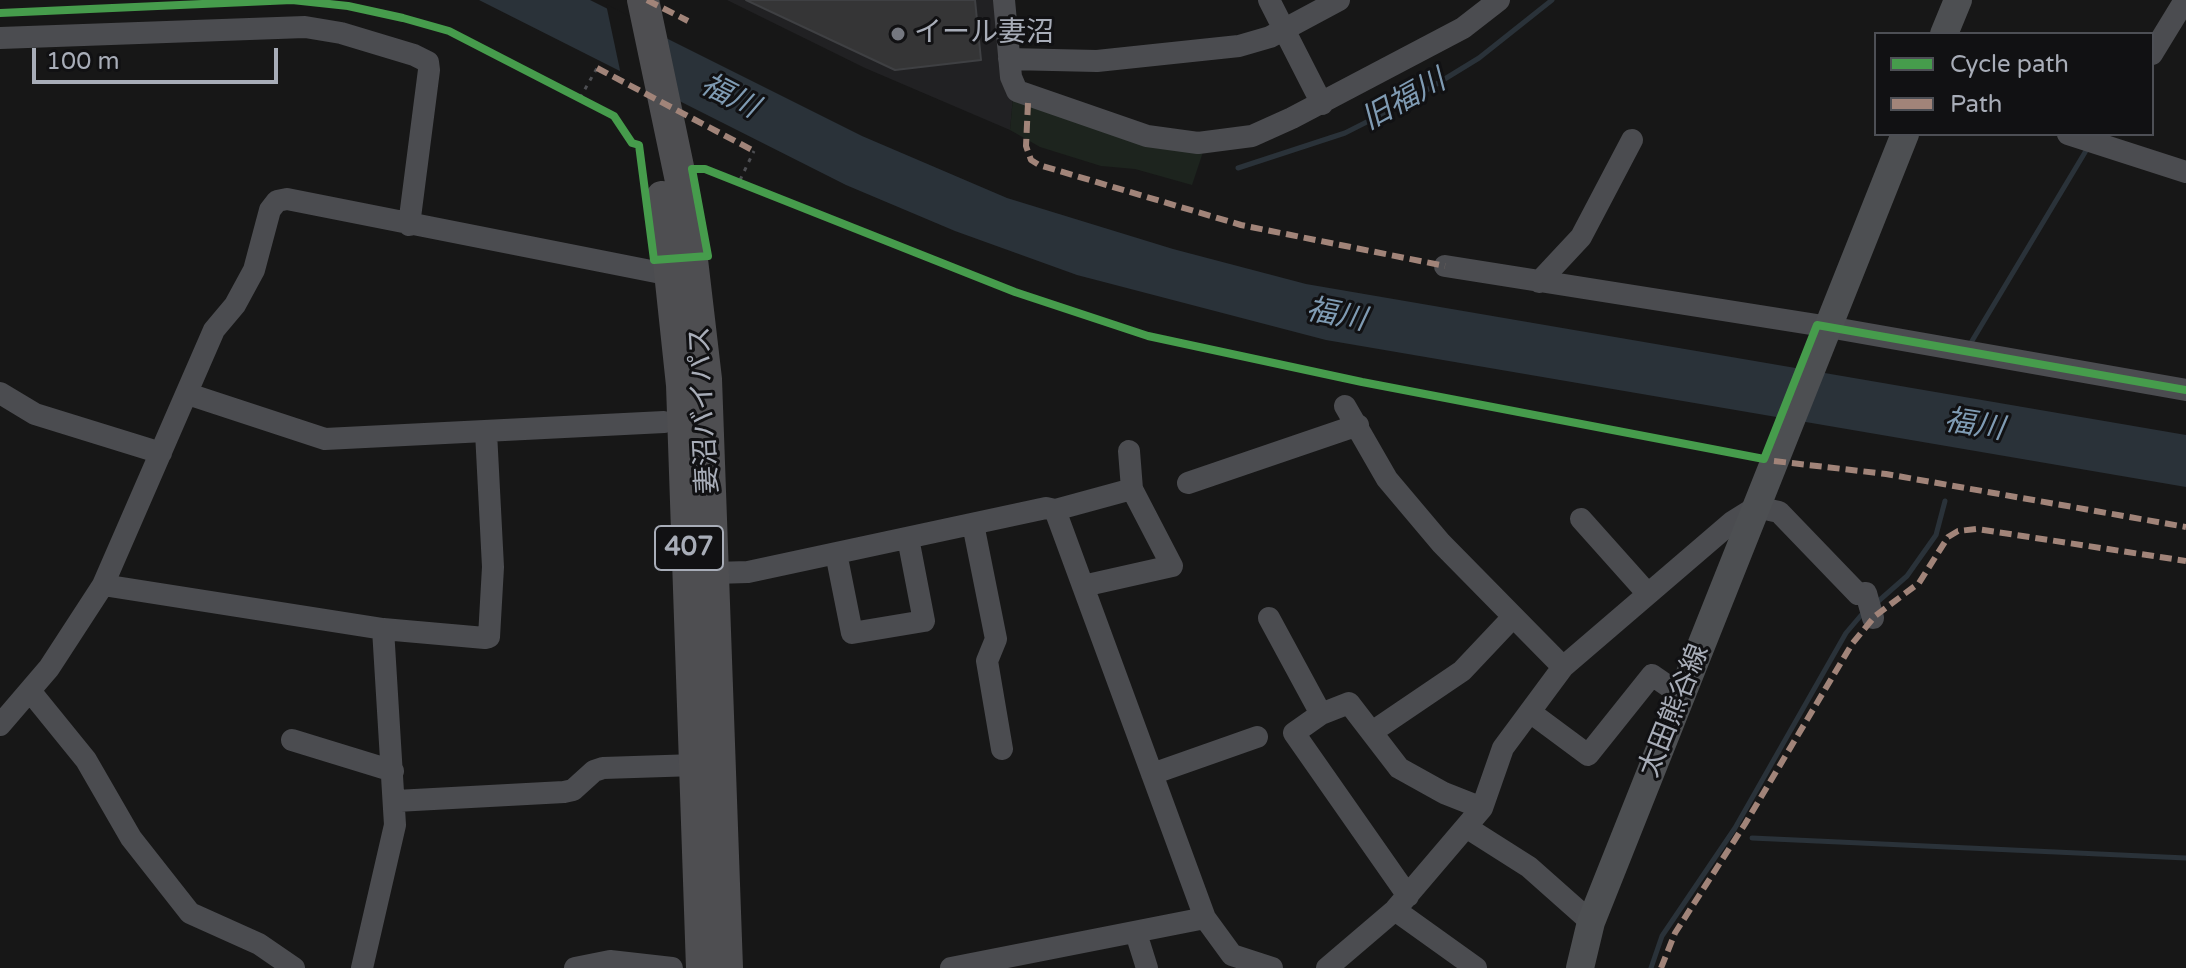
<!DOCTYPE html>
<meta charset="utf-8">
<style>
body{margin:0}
#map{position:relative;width:2186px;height:968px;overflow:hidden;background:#171717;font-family:"Varela Round",sans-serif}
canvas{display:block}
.legend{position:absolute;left:1874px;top:32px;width:280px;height:104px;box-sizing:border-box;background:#111113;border:2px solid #4d4f55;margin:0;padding:10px 14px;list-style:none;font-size:24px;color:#a8adb8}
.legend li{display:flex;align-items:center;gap:16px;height:40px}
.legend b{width:40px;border:2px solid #4d4f55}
.scale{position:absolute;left:32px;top:48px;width:246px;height:36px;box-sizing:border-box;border:4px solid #a8adb8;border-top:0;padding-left:10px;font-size:24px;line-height:28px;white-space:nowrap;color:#a8adb8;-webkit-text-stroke:6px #111113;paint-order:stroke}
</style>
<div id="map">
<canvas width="2186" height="968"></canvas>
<ul class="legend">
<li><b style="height:10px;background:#469c4c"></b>Cycle path</li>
<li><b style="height:10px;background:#a18479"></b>Path</li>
</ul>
<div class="scale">100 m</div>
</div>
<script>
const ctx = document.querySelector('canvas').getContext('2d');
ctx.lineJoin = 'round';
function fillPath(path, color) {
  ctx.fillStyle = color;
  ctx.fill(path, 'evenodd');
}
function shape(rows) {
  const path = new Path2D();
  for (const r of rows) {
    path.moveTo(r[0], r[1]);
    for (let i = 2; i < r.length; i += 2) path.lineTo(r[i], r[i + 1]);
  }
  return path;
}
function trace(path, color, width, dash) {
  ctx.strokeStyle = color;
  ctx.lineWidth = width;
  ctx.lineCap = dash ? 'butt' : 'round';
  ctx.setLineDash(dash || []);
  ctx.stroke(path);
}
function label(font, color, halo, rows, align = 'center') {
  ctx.font = font + ' "Varela Round","Noto Sans JP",sans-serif';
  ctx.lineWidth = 6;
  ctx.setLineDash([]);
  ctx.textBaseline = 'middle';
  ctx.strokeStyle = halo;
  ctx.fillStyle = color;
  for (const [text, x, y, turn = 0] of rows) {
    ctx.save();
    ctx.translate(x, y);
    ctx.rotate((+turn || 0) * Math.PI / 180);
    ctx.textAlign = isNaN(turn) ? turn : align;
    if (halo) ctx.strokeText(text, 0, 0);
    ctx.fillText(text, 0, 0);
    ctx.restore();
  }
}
const built = shape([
 [727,0,996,0,1006,94,1013,98,1010,130,865,68]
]);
const green = shape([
 [1013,98,1203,152,1192,185,1135,169,1101,166,1040,147,1010,130]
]);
const water = shape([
 [479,0,590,0,862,136,1007,198,1173,249,1306,284,2186,435,2186,487,1326,340,1077,275,955,231,846,185]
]);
const pier = shape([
 [606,4,665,34,679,105,621,75]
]);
const stream = shape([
 [1238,168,1345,133,1412,99,1479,58,1552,0],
 [1972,341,2087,149],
 [1874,605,1907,576,1936,535,1945,501],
 [1752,838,2186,858],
 [1651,968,1662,936,1735,828,1846,633,1863,613]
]);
const building = shape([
 [746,0,975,0,981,60,895,70,746,0]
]);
const path = shape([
 [580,98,597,68],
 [740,180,754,151]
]);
const minor = shape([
 [1004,0,1011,77,1017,91,1147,136,1198,143,1252,136,1292,118,1463,28,1499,0],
 [1269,0,1322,104],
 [0,38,305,27,341,33,414,55,428,62,429,70,409,225],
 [2152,54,2185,0],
 [1009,59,1097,61,1239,46,1270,37,1339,0],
 [2068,134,2186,172],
 [1445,266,1817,325,2186,390],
 [1539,282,1581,237,1632,140],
 [0,393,35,414,161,453],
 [188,394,325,439,664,422],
 [1345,406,1387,479,1441,543,1563,667],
 [1188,483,1358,425],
 [1055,510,1132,489],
 [1581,519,1648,594],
 [973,524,996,639,987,661,1002,749],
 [836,553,852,633,924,621,908,538],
 [714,573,748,572,1046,508,1055,510,1205,918,1232,955,1272,968],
 [103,585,383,629,485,638,489,637,493,567,486,432],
 [1083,586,1172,566,1132,489,1129,451],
 [1269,618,1321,714,1349,703,1399,768,1444,793,1482,808],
 [30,691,86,760,131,838,190,913,259,944,294,968],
 [1530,712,1588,755,1652,675,1681,695],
 [1321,714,1294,733,1408,896],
 [0,725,49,668,103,585,214,330,235,305,254,270,270,210,277,201,287,199,656,272,682,271],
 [1372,732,1462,671,1513,617],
 [292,740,393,771],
 [1152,774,1257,737],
 [396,801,564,792,573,790,594,771,603,768,696,765],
 [1466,827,1529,867,1591,922],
 [1395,910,1476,968],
 [1136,933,1147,968],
 [362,968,395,825,383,629],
 [575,968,610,961,672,968],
 [951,968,1205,918],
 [1327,968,1395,910,1482,808,1503,748,1563,667,1732,522,1756,507,1779,512,1858,594,1866,593,1873,618]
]);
const major = shape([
 [1944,34,1958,0],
 [1580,968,1591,922,1905,134]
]);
const highway = shape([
 [643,0,685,200,706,379,727,968],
 [662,197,682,385,702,968]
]);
const quiet = shape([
 [647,0,688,21],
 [597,68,754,151],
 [1028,103,1026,146,1031,160,1039,165,1241,225,1445,266],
 [1774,461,1886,474,2186,527],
 [1661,968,1675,933,1745,824,1852,644,1875,616,1919,583,1948,537,1958,531,1977,529,2186,561]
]);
const cycleway = shape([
 [0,13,292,0,348,6,403,18,449,31,614,116,632,143,639,145,654,260,708,256,692,169,705,169,1015,292,1148,336,1362,382,1764,459,1817,325,2186,390]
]);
const markers = [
 [898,34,8,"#757880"]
];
const shields = [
 [689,548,68]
];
const shieldNames = [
 ["407",689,548]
];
const poiNames = [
 ["イール妻沼",914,34]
];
const streetNames = [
 ["妻沼バイパス",705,410,-93],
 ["太田熊谷線",1675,711,-68]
];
const waterNames = [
 ["福川",729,97,27],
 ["旧福川",1404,101,-29],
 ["福川",1336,316,11],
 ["福川",1974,426,9]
];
fillPath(built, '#212123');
fillPath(green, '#1d241e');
fillPath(water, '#2a3239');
fillPath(pier, '#171717');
trace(stream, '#2a3239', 5);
fillPath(building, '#353536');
trace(building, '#3f4043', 2);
trace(path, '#4d4e52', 3, [4, 6]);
trace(minor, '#4b4c50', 22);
trace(major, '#4d4f52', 28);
trace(highway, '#4e4e51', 32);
trace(quiet, '#a18479', 6, [12, 6]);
trace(cycleway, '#469c4c', 8);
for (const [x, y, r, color] of markers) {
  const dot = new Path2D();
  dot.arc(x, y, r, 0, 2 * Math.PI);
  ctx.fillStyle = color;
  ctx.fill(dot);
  trace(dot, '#111113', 3);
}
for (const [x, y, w] of shields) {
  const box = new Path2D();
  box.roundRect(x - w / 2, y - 22, w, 44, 6);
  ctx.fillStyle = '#111113';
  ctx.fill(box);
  trace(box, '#a8adb8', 2);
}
label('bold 26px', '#a8adb8', null, shieldNames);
label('28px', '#a8adb8', '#111113', poiNames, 'left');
label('28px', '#a8adb8', '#111113', streetNames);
label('italic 30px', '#7f9bb3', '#111113', waterNames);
</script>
